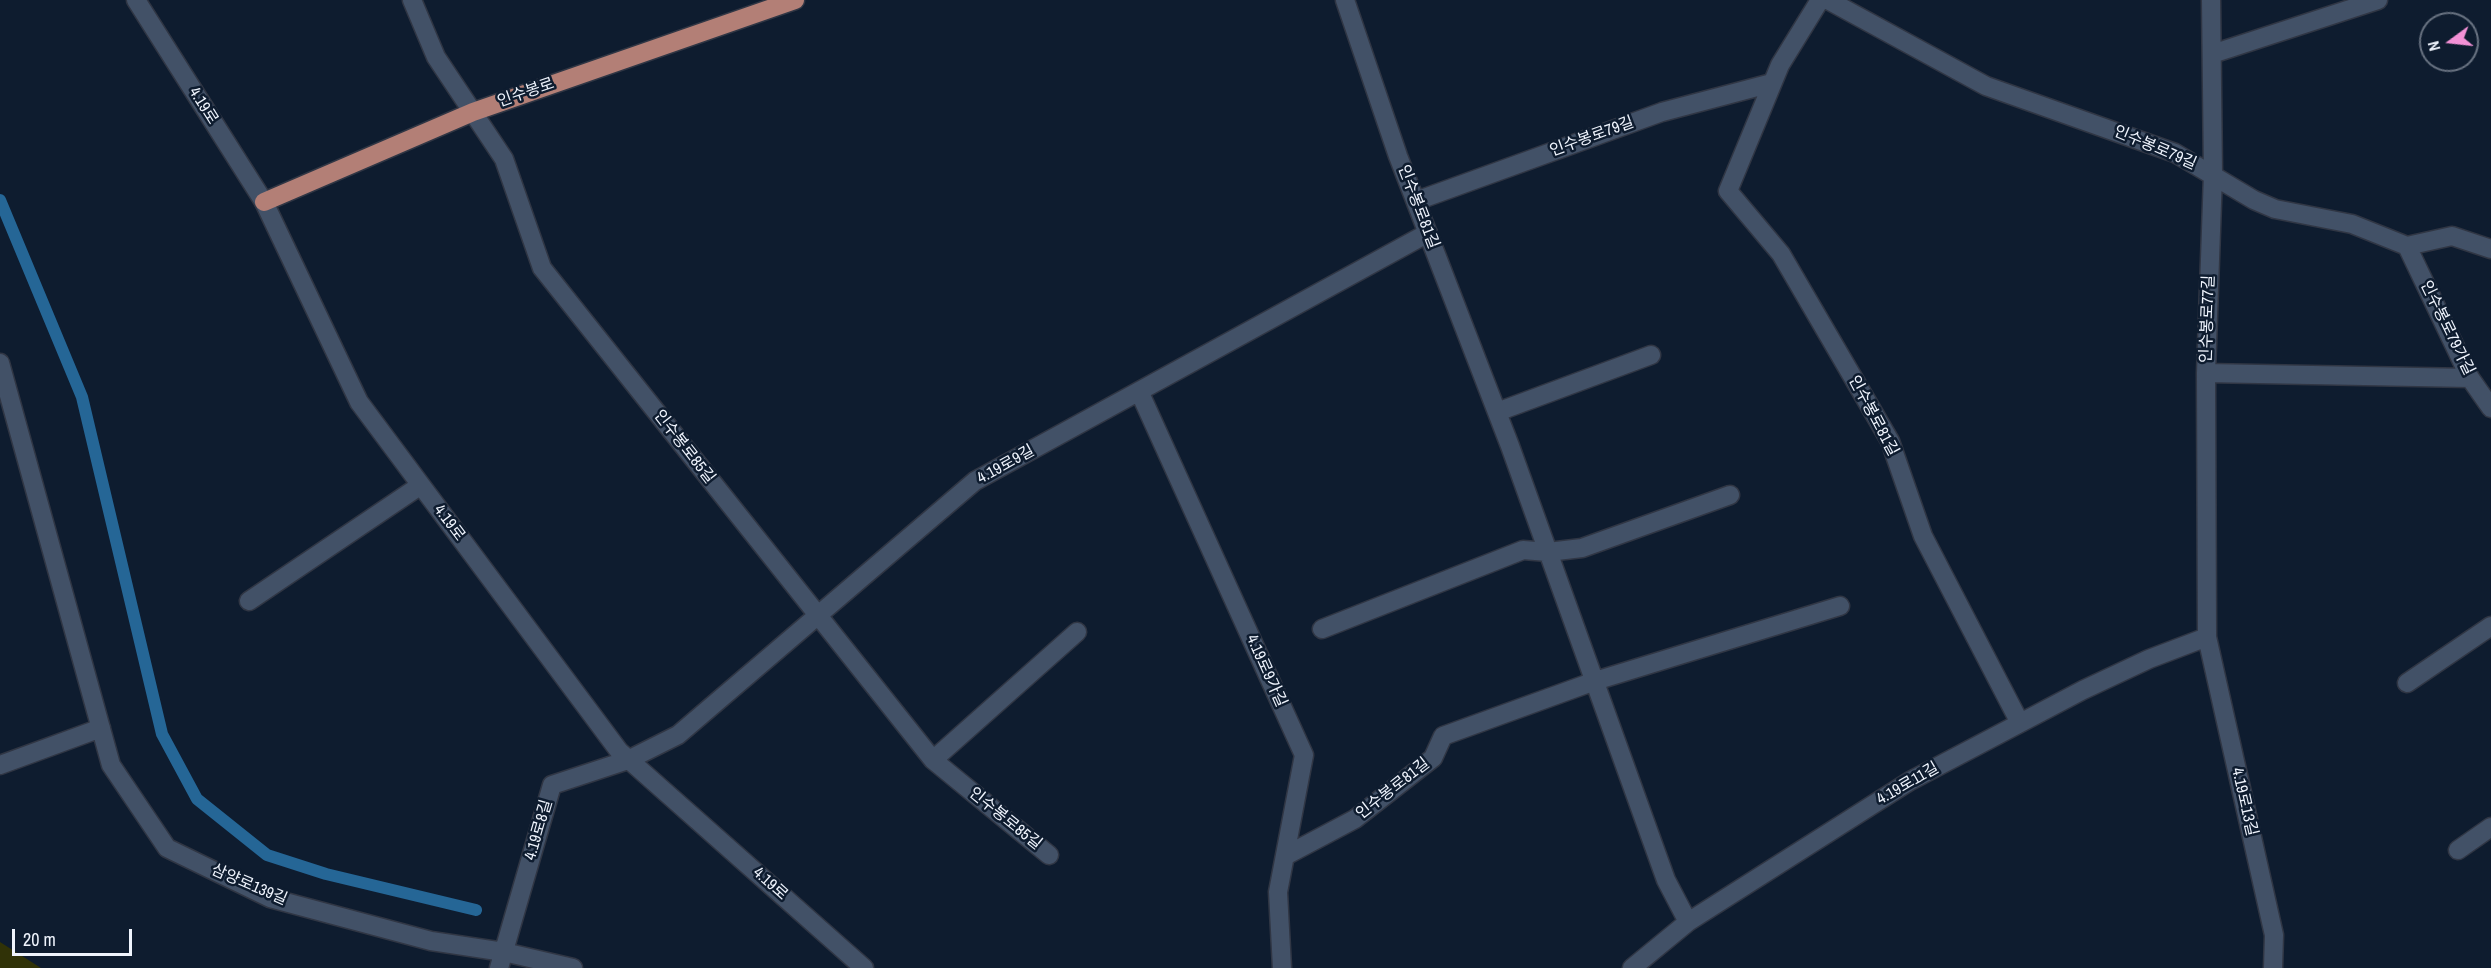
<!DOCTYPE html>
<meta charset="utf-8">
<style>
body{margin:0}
#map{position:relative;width:2491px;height:968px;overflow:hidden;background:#0e1c2f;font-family:"Archivo Narrow",sans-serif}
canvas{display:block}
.north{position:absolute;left:2419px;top:12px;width:60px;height:60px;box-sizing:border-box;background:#0e1c2f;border:2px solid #687281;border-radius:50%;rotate:255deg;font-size:16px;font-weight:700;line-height:24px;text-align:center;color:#eff4fd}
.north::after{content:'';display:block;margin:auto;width:21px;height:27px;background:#f391d6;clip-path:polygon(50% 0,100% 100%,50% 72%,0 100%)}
.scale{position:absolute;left:12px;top:929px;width:120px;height:27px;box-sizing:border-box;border:3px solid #eff4fd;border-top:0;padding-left:8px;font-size:18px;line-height:21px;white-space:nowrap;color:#eff4fd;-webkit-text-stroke:4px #0e1c2f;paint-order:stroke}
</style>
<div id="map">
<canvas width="2491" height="968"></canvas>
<div class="north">N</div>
<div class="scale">20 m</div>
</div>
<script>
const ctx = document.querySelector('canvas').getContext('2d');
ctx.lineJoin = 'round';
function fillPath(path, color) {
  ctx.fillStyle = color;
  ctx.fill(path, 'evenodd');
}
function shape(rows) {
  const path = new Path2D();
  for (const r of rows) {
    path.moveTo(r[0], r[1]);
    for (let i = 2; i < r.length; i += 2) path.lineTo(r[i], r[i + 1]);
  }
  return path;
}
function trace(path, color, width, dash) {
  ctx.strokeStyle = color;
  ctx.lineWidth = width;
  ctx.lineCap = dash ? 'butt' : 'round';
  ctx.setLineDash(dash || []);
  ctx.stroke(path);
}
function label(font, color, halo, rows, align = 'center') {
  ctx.font = font + ' "Archivo Narrow","Noto Sans KR",sans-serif';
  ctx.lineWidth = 5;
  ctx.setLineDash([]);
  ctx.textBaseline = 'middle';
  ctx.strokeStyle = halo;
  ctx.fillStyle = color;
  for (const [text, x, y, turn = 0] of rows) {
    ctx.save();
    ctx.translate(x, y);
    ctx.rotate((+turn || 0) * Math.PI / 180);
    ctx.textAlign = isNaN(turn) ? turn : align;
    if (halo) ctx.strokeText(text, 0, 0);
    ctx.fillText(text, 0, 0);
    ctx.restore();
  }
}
const green = shape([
 [0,942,41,968,0,968]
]);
const stream = shape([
 [0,200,82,397,162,734,197,799,267,855,326,874,476,910]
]);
const minor = shape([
 [136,0,264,202,359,402,619,751,864,968],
 [412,0,436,57,504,159,542,268,933,760,1049,855],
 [1345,0,1398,156,1510,446,1666,880,1688,922],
 [1820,0,1780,65,1728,191,1781,254,1890,441,1923,536,2020,723],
 [1828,0,1986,86,2175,153,2254,200,2275,209,2352,224,2407,246,2452,236,2491,249],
 [2211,0,2213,174,2206,373,2207,637,2274,935,2273,968],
 [2212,54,2378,0],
 [1416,201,1662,112,1772,83],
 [2407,246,2470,378,2491,408],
 [0,363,111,765,167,848,270,898,431,941,504,952,573,968],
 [2206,373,2470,378],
 [1139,391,1304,755,1278,892,1282,968],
 [1497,412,1651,355],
 [249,601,421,485],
 [1322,629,1523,550,1548,552,1582,548,1730,495],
 [2407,683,2491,626],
 [933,760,1077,632],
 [0,765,101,728],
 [2458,850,2491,827],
 [1285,856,1355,819,1433,758,1443,736,1595,681,1840,606],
 [499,968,552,785,628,760,678,735,975,481,1428,233],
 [1632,968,1688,922,1910,781,2083,690,2149,659,2207,637]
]);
const major = shape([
 [264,202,473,112,795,0]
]);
const streetNames = [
 ["인수봉로",526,93,-19],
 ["4.19로",203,106,58],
 ["인수봉로79길",1592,137,-20],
 ["인수봉로79길",2155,148,23],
 ["인수봉로81길",1418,207,69],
 ["인수봉로77길",2208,319,-88],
 ["인수봉로79가길",2447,328,64],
 ["인수봉로81길",1873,416,62],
 ["인수봉로85길",684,447,52],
 ["4.19로9길",1006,465,-29],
 ["4.19로",449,523,53],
 ["4.19로9가길",1266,671,66],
 ["4.19로11길",1908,784,-30],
 ["인수봉로81길",1393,789,-38],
 ["4.19로13길",2244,802,77],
 ["인수봉로85길",1005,819,39],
 ["4.19로8길",539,830,-74],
 ["4.19로",770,884,42],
 ["삼양로139길",249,885,23]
];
fillPath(green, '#303207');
trace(stream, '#256696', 12);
trace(minor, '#303644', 21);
trace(major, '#303644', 21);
trace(minor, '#425167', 18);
trace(major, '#b37f76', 18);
label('16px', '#eff4fd', '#0e1c2f', streetNames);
</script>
